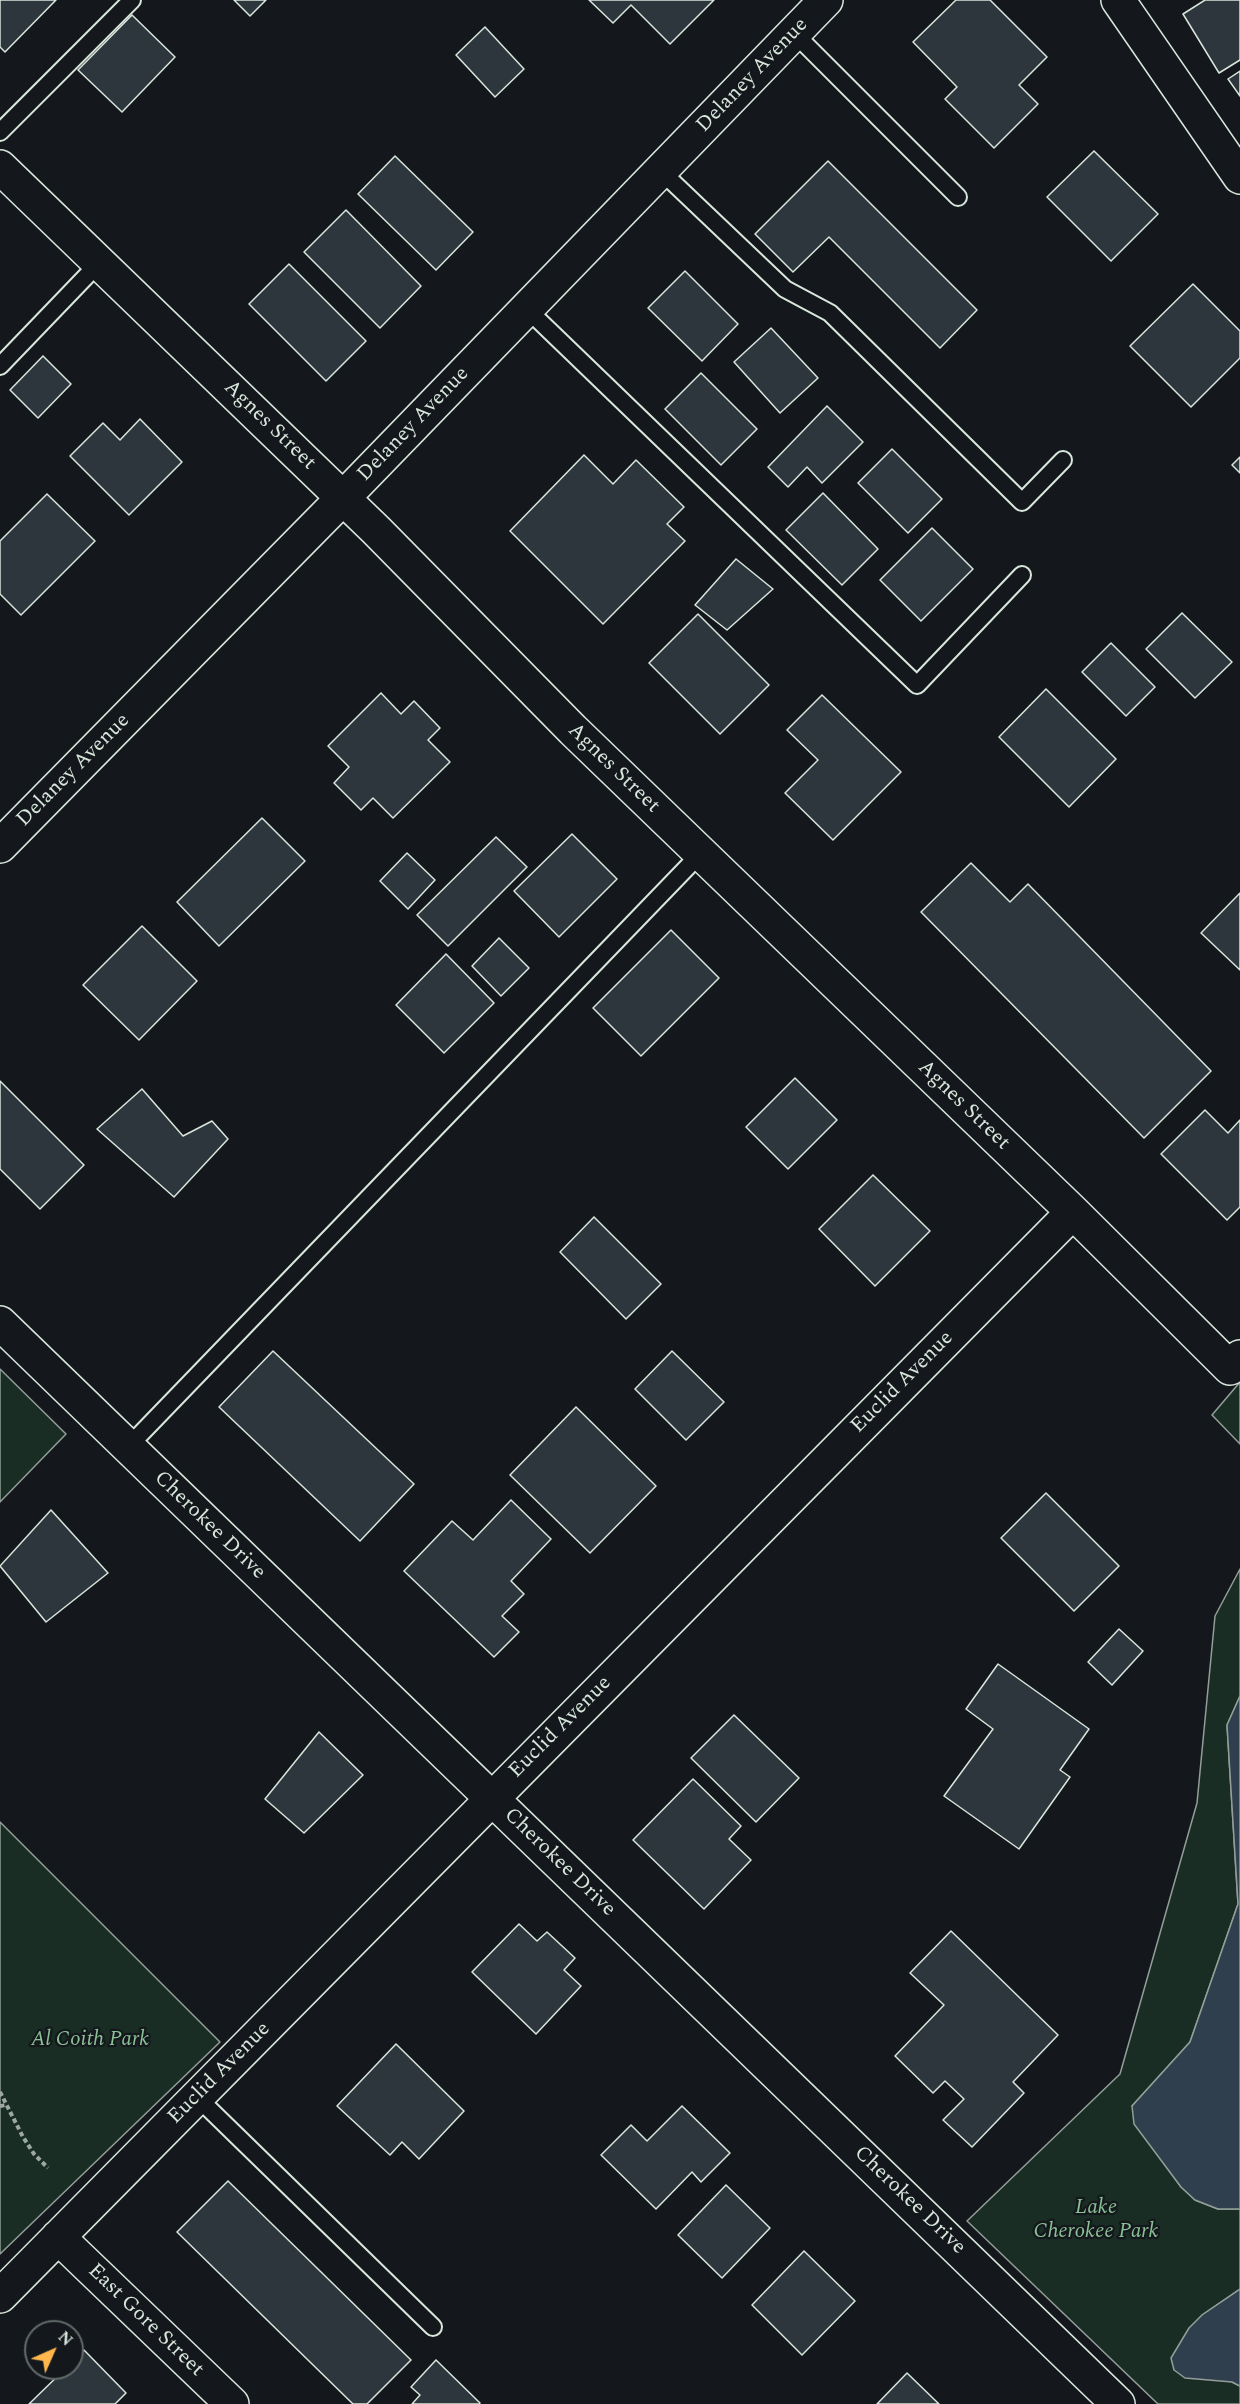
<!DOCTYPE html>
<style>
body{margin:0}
#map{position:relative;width:1240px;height:2404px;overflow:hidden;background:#14181c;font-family:Spectral,serif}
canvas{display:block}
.north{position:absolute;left:24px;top:2320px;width:60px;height:60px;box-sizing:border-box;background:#14181c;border:2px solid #626a69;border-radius:50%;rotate:45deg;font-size:16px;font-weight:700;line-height:24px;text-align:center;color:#d8e6dc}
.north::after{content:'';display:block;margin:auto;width:21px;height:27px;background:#ffb74d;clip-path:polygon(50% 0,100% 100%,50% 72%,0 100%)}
</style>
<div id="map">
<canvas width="1240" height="2404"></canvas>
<div class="north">N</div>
</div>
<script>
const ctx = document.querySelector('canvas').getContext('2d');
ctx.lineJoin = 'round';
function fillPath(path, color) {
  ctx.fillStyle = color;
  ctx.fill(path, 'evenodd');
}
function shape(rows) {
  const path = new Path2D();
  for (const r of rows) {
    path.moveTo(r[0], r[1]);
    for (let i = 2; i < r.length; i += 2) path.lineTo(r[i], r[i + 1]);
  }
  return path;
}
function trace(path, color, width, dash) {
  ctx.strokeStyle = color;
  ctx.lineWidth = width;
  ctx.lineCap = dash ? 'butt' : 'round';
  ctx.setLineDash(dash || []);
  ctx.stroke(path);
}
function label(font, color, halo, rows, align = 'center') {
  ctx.font = font + ' Spectral,serif';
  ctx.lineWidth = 4.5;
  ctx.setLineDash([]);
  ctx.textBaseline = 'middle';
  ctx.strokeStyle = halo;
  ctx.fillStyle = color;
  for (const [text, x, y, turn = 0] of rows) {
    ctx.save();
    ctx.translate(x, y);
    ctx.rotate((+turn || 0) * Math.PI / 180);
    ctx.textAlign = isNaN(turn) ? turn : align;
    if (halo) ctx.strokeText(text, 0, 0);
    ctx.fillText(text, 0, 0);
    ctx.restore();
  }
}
const green = shape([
 [0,1369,66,1434,0,1502,0,1369],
 [1240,1382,1240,1444,1212,1415,1240,1382],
 [1240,1569,1240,1696,1227,1725,1238,1904,1190,2042,1132,2106,1163,2162,1181,2187,1195,2200,1218,2209,1240,2209,1240,2289,1202,2315,1232,2382,1240,2386,1240,2404,1158,2404,967,2221,1120,2074,1197,1803,1215,1616,1240,1569],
 [0,1822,220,2042,0,2254,0,1822]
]);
const water = shape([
 [1240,1696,1240,2209,1218,2209,1195,2200,1181,2187,1134,2124,1132,2106,1190,2042,1238,1904,1227,1725,1240,1696],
 [1240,2289,1240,2386,1232,2382,1185,2378,1174,2370,1171,2358,1189,2328,1202,2315,1240,2289]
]);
const building = shape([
 [0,0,56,0,5,52,0,47,0,0],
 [234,0,266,0,250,16,234,0],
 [589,0,714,0,670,44,631,5,613,23,589,0],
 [956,0,990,0,1047,57,1019,85,1038,104,994,148,945,99,957,87,913,42,956,0],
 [1205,0,1240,0,1240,60,1219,73,1183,14,1205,0],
 [132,15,175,57,122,112,78,70,132,15],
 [485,27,524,69,495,97,456,55,485,27],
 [1240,71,1240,96,1228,79,1240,71],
 [1094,151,1158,214,1111,261,1047,197,1094,151],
 [395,156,473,232,436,270,358,194,395,156],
 [828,161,977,310,940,348,829,237,793,272,755,234,828,161],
 [346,210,421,286,380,328,304,252,346,210],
 [289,264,366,341,326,381,249,304,289,264],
 [685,271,738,324,702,361,648,308,685,271],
 [1193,284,1240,331,1240,358,1191,407,1130,346,1193,284],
 [771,328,818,378,780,413,734,362,771,328],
 [43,356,71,384,38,418,10,390,43,356],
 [701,373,757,429,721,465,665,409,701,373],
 [827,406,863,442,822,483,807,467,788,487,768,467,827,406],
 [140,419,182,462,129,515,70,456,103,423,120,440,140,419],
 [892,449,942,499,908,533,858,483,892,449],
 [584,455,613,484,636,460,684,507,667,524,685,541,603,624,510,531,584,455],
 [1240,457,1240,473,1232,465,1240,457],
 [823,493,878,549,842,585,786,530,823,493],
 [47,494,95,541,21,615,0,594,0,541,47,494],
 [932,528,973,569,921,621,880,580,932,528],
 [736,559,773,589,727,630,695,605,736,559],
 [1182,613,1232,662,1195,698,1146,649,1182,613],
 [698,614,769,685,720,734,649,663,698,614],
 [1111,643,1155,687,1126,716,1082,672,1111,643],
 [1046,689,1116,759,1069,807,999,737,1046,689],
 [381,693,401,714,414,701,440,728,428,740,450,762,393,818,373,798,361,810,334,783,349,767,328,746,381,693],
 [822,695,901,772,833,840,785,793,818,760,787,730,822,695],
 [262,818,305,861,219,946,177,902,262,818],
 [572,834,617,879,559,937,514,891,572,834],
 [496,837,527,867,448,946,417,915,496,837],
 [407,853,435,880,408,909,380,881,407,853],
 [971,863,1010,902,1028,884,1211,1071,1144,1138,921,912,971,863],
 [1240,893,1240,970,1201,933,1240,893],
 [142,926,197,981,139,1040,83,985,142,926],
 [671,930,719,978,641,1056,593,1008,671,930],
 [499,938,529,968,501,996,472,966,499,938],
 [446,954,494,1003,444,1053,396,1005,446,954],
 [795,1078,837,1120,788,1169,746,1127,795,1078],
 [0,1081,84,1165,40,1209,0,1169,0,1081],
 [142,1089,183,1136,212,1121,228,1139,174,1197,97,1129,142,1089],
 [1205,1110,1228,1133,1240,1120,1240,1207,1227,1220,1161,1154,1205,1110],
 [873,1175,930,1231,875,1286,819,1229,873,1175],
 [594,1217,661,1284,626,1319,560,1252,594,1217],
 [273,1351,414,1484,360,1541,219,1407,273,1351],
 [672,1351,724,1402,686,1440,635,1389,672,1351],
 [576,1407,656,1486,590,1553,510,1475,576,1407],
 [1046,1493,1119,1566,1074,1611,1001,1538,1046,1493],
 [511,1500,551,1539,511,1581,524,1594,502,1616,519,1632,494,1657,404,1571,452,1521,473,1540,511,1500],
 [51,1510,108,1573,46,1622,0,1566,51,1510],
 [1119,1629,1143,1651,1112,1685,1088,1662,1119,1629],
 [998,1664,1089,1729,1060,1770,1070,1777,1019,1849,944,1796,993,1729,966,1709,998,1664],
 [734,1715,799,1778,756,1822,691,1758,734,1715],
 [319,1732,363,1775,304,1833,265,1799,319,1732],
 [693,1779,741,1826,729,1839,751,1860,704,1909,633,1840,693,1779],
 [519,1924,537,1941,547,1932,575,1958,564,1970,581,1986,536,2034,472,1972,519,1924],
 [951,1931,1058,2035,1013,2082,1024,2093,972,2147,943,2120,964,2099,945,2081,933,2093,895,2056,944,2005,910,1973,951,1931],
 [396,2044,464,2111,419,2159,402,2142,390,2155,337,2106,396,2044],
 [682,2106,730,2153,701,2182,692,2172,656,2209,601,2155,631,2125,647,2141,682,2106],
 [228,2181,411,2360,367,2404,353,2404,177,2232,228,2181],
 [726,2185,770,2228,722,2278,678,2235,726,2185],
 [804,2251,855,2301,802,2355,752,2305,804,2251],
 [84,2350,126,2393,115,2404,29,2404,66,2368,72,2368,72,2362,84,2350],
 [436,2360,480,2403,479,2404,412,2404,420,2395,411,2387,436,2360],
 [907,2373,939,2404,877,2404,907,2373]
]);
const path = shape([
 [0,2092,23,2137,34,2154,48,2168],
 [0,2106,7,2105]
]);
const lane = shape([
 [794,33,958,197],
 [0,132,132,0],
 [661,171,785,289,830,313,1022,502,1063,460],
 [527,309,917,685,1022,575],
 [0,366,98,264],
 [128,1447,701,853],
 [197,2097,433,2327]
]);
const street = shape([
 [1118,0,1240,177],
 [0,167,376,530,573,730,1073,1212,1230,1368,1240,1357],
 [0,1323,1118,2404],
 [58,2237,232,2404],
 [0,2296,1073,1212]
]);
const secondary = shape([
 [0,846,343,498,826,0]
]);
const streetNames = [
 ["Delaney Avenue",753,76,-46],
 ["Delaney Avenue",414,425,-46],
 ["Agnes Street",269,426,44],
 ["Agnes Street",613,769,44],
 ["Delaney Avenue",74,771,-45],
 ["Agnes Street",963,1106,44],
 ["Euclid Avenue",903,1383,-45],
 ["Cherokee Drive",209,1526,44],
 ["Euclid Avenue",561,1728,-45],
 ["Cherokee Drive",559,1863,44],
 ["Euclid Avenue",220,2074,-45],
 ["Cherokee Drive",909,2201,44],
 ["East Gore Street",145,2321,44]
];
const parkNames = [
 ["Al Coith Park",90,2041],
 ["Lake",1096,2209],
 ["Cherokee Park",1096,2233]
];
fillPath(green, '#1a2d24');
trace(green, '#939e99', 1.5);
fillPath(water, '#2f3f4d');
trace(water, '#939e99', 1.5);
fillPath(building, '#2c363c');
trace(building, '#d8e6dc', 1.5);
trace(lane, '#d8e6dc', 20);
trace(street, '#d8e6dc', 36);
trace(secondary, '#d8e6dc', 36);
trace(path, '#9da8a2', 4, [4.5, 3]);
trace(lane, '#14181c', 16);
trace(street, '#14181c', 33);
trace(secondary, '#14181c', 33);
label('21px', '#d8e6dc', '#14181c', streetNames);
label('italic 21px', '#8ac095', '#14181c', parkNames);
</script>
